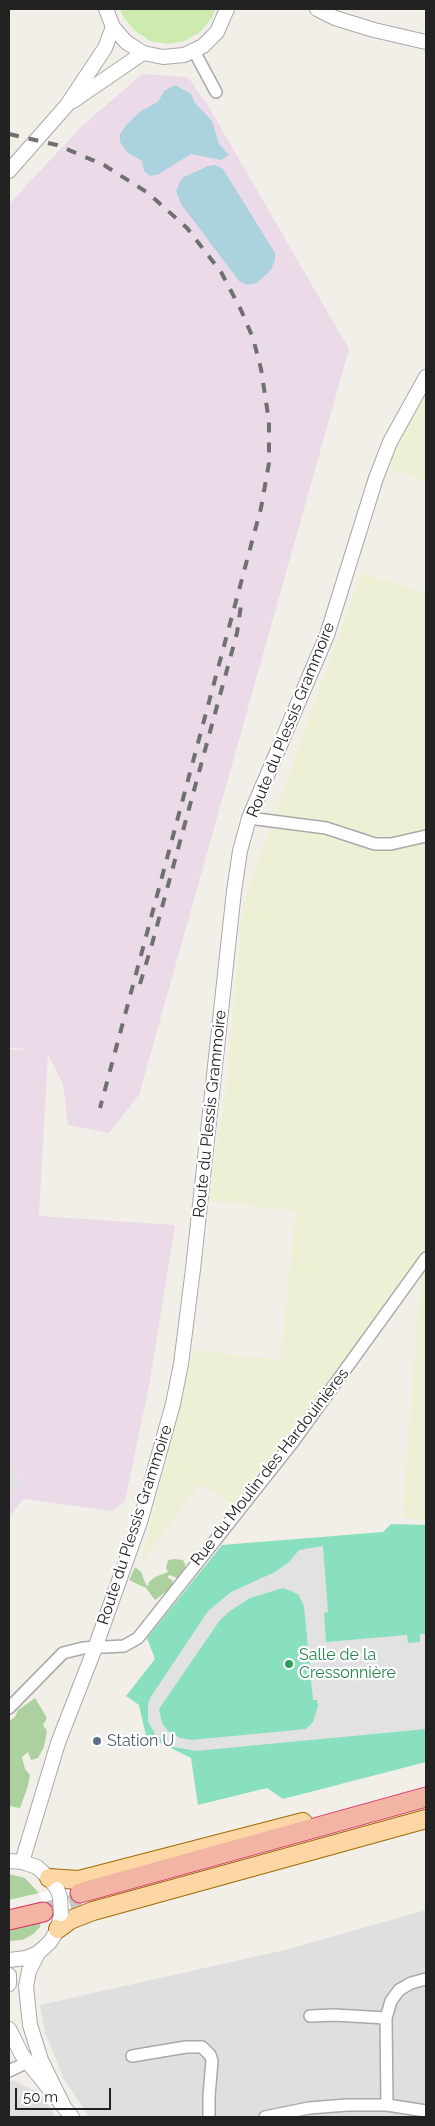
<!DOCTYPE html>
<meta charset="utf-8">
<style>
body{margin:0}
#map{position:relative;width:435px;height:2126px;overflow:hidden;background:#f2efe9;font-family:Raleway,sans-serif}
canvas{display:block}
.frame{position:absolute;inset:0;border:10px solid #222;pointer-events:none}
.scale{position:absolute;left:15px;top:2088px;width:96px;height:22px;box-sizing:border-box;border:2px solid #222;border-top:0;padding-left:6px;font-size:15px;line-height:18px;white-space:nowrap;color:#222;-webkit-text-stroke:4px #fff;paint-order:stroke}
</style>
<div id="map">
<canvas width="435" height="2126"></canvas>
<div class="frame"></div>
<div class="scale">50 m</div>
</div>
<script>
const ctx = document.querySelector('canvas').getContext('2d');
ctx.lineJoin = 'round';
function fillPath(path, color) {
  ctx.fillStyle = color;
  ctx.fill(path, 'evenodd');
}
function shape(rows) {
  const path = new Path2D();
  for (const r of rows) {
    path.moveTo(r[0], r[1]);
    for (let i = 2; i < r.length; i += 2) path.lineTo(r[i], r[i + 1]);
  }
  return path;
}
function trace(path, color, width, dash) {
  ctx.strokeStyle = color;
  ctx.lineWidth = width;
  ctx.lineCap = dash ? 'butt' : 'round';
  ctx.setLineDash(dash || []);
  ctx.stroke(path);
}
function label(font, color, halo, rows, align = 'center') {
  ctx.font = font + ' Raleway,sans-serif';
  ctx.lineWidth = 4.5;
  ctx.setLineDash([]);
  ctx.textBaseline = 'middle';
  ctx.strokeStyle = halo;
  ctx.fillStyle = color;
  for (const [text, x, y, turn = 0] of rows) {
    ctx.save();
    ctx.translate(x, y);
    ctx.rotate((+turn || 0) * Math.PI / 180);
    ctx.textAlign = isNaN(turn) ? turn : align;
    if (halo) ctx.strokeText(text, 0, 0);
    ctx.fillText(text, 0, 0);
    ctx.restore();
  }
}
const residential = shape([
 [426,1910,426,2117,89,2117,64,2079,45,2033,40,2005,289,1949],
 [13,2080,41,2094,56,2117,9,2117,9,2082]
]);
const industrial = shape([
 [142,74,188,77,210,109,349,349,139,1095,109,1133,68,1125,63,1084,48,1054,39,1216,175,1225,150,1381,125,1501,112,1511,24,1499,9,1517,9,1049,32,1051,9,1047,9,204,81,127]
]);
const farmland = shape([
 [426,380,426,481,390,469,404,416],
 [361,573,426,593,426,1519,402,1518,422,1259,233,1505,200,1484,140,1565,193,1350,280,1360,296,1211,209,1201,226,1089,243,904]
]);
const grass = shape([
 [120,9,215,9,212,18,200,32,185,41,168,44,150,41,135,31,124,18]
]);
const forest = shape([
 [174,1559,183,1560,185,1564,185,1572,183,1576,177,1578,170,1575,167,1577,173,1581,172,1587,155,1600,146,1588,129,1580,135,1567,141,1572,146,1585,148,1586,149,1582,155,1577,168,1572,166,1568,168,1560],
 [35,1698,47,1718,43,1725,47,1731,44,1747,38,1758,31,1760,28,1752,22,1757,25,1769,30,1775,28,1786,20,1808,9,1806,9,1721,15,1717,18,1710],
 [9,1874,25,1878,39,1893,9,1900],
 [41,1919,40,1927,32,1935,22,1940,9,1941,9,1927]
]);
const pitch = shape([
 [391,1524,426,1525,426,1762,283,1799,267,1788,198,1805,191,1758,146,1736,139,1705,126,1696,155,1659,147,1638,222,1545,383,1532]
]);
const parking = shape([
 [16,1469,19,1489,9,1491,9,1471],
 [323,1546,328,1612,324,1613,326,1642,407,1635,408,1643,420,1642,420,1634,426,1634,426,1729,196,1751,174,1747,161,1739,155,1734,148,1721,148,1705,150,1698,208,1611,231,1592,275,1572,289,1562,299,1550],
 [283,1588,298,1594,304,1606,313,1700,317,1700,318,1706,313,1722,306,1729,191,1740,180,1738,169,1732,162,1723,159,1709,220,1620,230,1611,250,1598]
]);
const water = shape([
 [175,85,191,94,195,103,212,121,219,144,229,155,221,160,191,154,159,174,150,176,144,171,142,161,128,153,120,142,120,134,127,124,141,111,158,102,164,91],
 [215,165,223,169,275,253,275,260,271,270,257,283,247,285,239,281,181,204,176,191,182,178,208,166]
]);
const pier = shape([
 [77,1884,81,1898,81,1910,41,1919,43,1904,39,1893]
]);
const trunkTunnel = shape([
 [43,1912,81,1902]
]);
const minor = shape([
 [194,51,216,92],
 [249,818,326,828,375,844,391,844,426,836],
 [9,1708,63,1653,83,1648,124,1646,138,1638,293,1442,426,1258],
 [310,2016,334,2015,386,2018],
 [132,2056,186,2047,202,2047,210,2055,212,2061,209,2096,209,2117],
 [9,2071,28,2062],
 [387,2105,386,2018,391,2001,399,1990,411,1983,426,1979],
 [265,2117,309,2108,347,2105,387,2105,426,2111]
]);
const tertiary = shape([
 [106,9,113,27,126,42,143,53,163,57,184,55,203,46,217,32,227,9],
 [317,9,335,18,374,30,426,42],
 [73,101,143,53],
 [9,171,67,105,105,48,113,27],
 [9,1861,22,1862,37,1867,49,1878,55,1886],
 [22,1862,58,1743,95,1648,140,1522,173,1404,181,1364,193,1269,234,891,240,851,249,818,327,635,376,478,390,442,426,377],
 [38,1953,29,1971,26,1986,30,2025,41,2060,64,2107],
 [9,1960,26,1958,38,1953,50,1942,58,1929,60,1919],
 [9,1975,9,1984],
 [9,2029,22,2055,72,2117]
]);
const primary = shape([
 [49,1878,79,1880,303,1822],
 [58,1929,70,1920,93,1911,426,1819]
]);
const trunk = shape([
 [80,1893,426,1797],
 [9,1920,43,1912]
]);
const rail = shape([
 [9,134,57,145,104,165,148,193,187,228,221,272,241,310,253,338,261,369,269,421,269,463,261,508,100,1108],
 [140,984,152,944,237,633,241,605]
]);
const tertiaryBridge = shape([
 [57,1889,60,1897,61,1914]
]);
const markers = [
 [289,1664,5,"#2e9e5b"],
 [97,1741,5,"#5c6f8a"]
];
const streetNames = [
 ["Route du Plessis Grammoire",291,720,-68],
 ["Route du Plessis Grammoire",210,1114,-84],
 ["Rue du Moulin des Hardouinières",270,1467,-52],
 ["Route du Plessis Grammoire",135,1525,-72]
];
const leisureNames = [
 ["Salle de la",299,1655],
 ["Cressonnière",299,1673]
];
const serviceNames = [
 ["Station U",107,1741]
];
fillPath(residential, '#e0dfdf');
fillPath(industrial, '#ebdbe8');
fillPath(farmland, '#eef0d5');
fillPath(grass, '#cdebb0');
fillPath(forest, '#add19e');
fillPath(pitch, '#88e0be');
fillPath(parking, '#e2e2e2');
fillPath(water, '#aad3df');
fillPath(pier, '#fff');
trace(trunkTunnel, '#c8c6c1', 19, [19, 9]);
trace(minor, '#a9a9a9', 14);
trace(tertiary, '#a9a9a9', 16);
trace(primary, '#a06b00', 20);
trace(trunk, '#dc2a67', 21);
trace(minor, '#fff', 11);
trace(tertiary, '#fff', 14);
trace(primary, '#fcd6a4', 18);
trace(trunk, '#f2b4a3', 19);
trace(rail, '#707070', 4, [10, 10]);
trace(tertiaryBridge, '#a9a9a9', 16, []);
trace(tertiaryBridge, '#fff', 14);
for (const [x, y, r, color] of markers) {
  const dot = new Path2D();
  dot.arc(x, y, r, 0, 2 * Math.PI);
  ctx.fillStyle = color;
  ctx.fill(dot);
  trace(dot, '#fff', 2);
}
label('16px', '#222', '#fff', streetNames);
label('16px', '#27864d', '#fff', leisureNames, 'left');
label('16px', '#4e5e75', '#fff', serviceNames, 'left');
</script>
